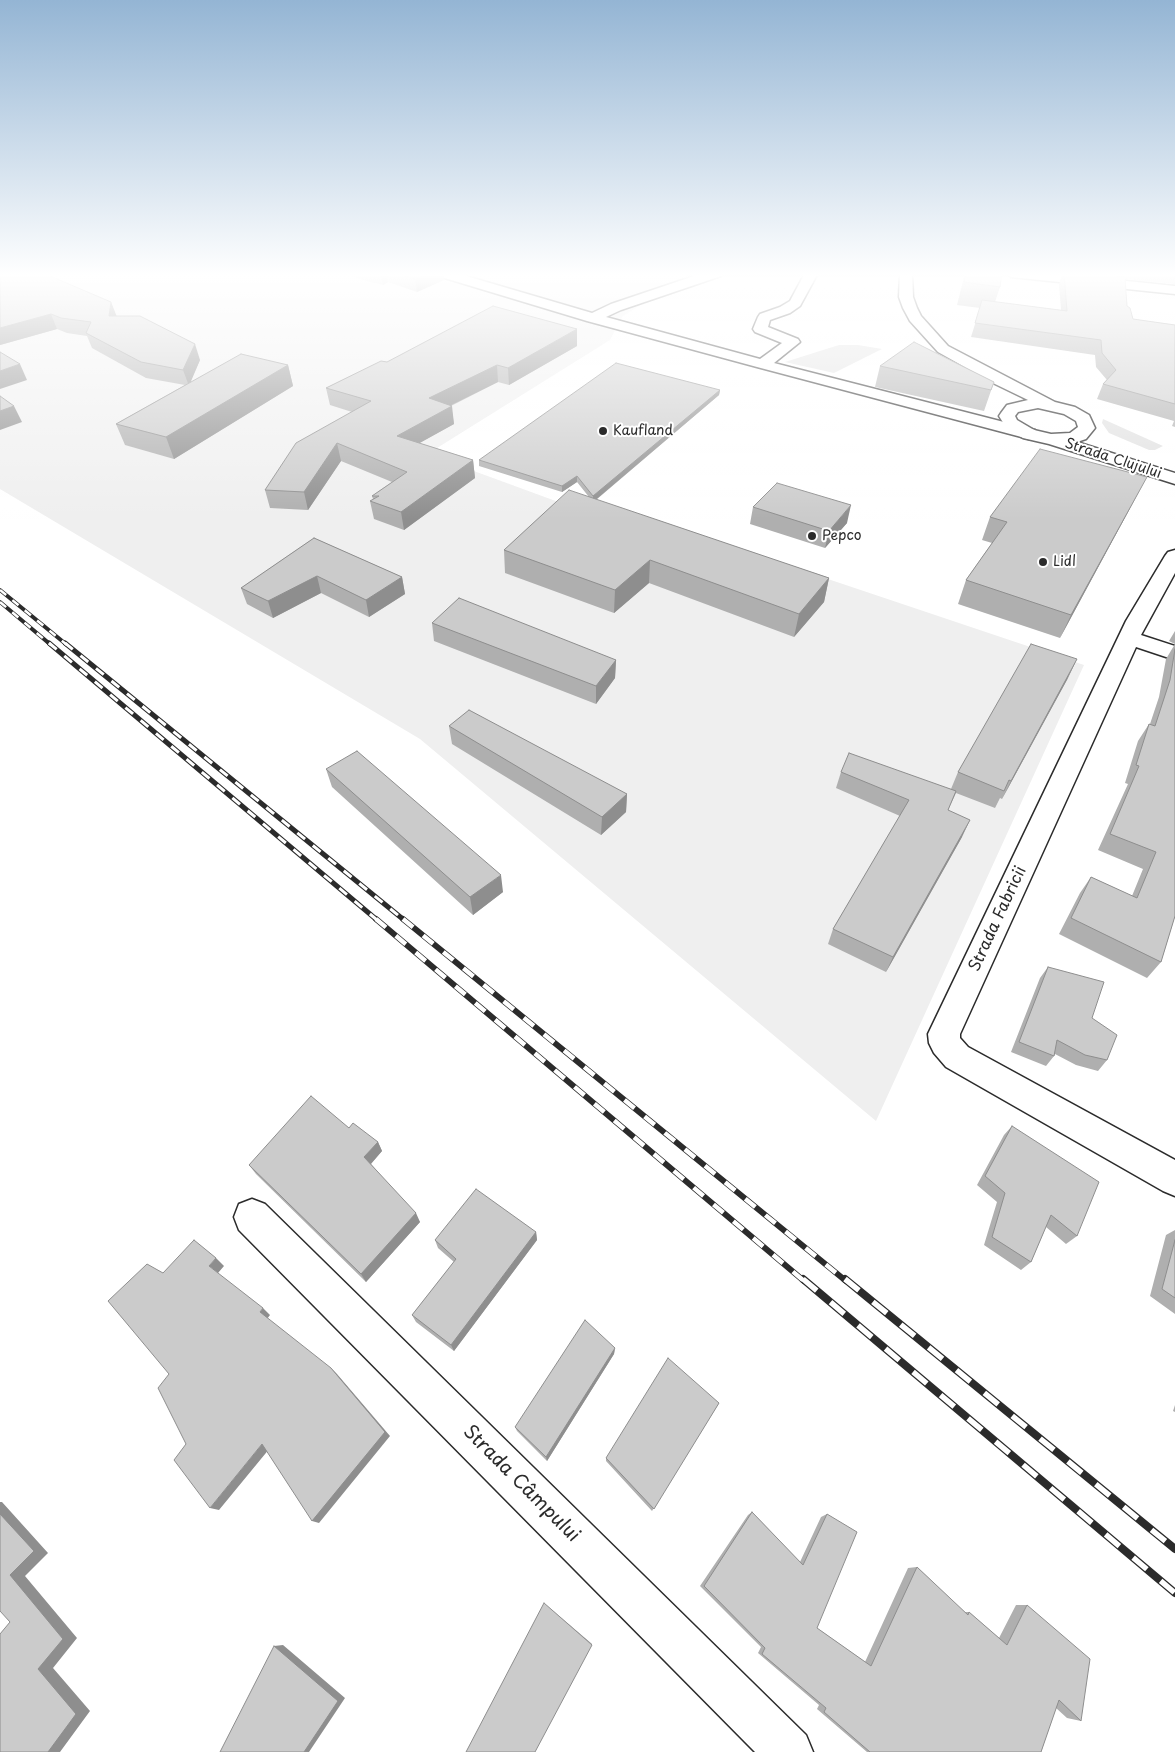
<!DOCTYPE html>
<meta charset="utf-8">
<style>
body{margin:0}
canvas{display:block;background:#fff}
</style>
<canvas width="1175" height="1752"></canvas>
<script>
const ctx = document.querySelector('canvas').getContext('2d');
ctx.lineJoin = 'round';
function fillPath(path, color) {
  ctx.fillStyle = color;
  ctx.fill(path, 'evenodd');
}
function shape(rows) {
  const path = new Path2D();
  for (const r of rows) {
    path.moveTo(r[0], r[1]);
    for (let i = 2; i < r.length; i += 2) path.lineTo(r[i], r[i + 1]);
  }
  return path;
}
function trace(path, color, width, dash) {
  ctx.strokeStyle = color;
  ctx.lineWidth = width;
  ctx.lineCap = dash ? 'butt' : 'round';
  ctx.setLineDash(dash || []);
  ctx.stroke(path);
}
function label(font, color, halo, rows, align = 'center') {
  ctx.font = font + ' "Playpen Sans",sans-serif';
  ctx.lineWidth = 4;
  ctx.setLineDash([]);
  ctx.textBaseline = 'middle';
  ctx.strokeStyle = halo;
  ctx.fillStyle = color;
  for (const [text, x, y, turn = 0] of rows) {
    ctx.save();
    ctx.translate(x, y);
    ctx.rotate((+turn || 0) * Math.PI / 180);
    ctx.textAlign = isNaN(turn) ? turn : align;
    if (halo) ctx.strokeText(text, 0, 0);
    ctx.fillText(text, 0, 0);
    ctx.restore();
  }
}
const built = shape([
 [0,273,690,273,622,317,610,340,437,448,463,467,602,518,816,575,1084,665,876,1121,420,739,0,489]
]);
const green = shape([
 [839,345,858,345,882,349,834,373,785,362],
 [1103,419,1163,446,1155,450,1149,450,1109,433,1102,423]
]);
const minor = shape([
 [436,273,456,273,592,313,611,304,703,273,723,273,721,276,621,310,606,317,760,359,782,343,755,332,753,329,758,317,760,314,780,307,790,301,805,273,818,273,800,306,790,313,770,320,768,327,798,339,800,342,774,363,1035,430,1037,434,1035,438,1029,439,757,367,587,321,438,276,436,273],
 [1005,273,1051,273,1175,286,1175,294,1011,277,1005,273],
 [1175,550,1175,573,1141,635,1175,646,1175,660,1136,647,960,1034,960,1038,968,1047,1175,1160,1175,1196,1163,1191,946,1067,934,1053,929,1043,928,1034,1126,621,1165,556,1168,552,1175,550],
 [252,1199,265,1204,806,1735,813,1752,755,1752,239,1230,234,1217,239,1204,252,1199]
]);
const major = shape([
 [900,273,912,273,913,297,917,308,921,316,948,346,1055,402,1075,407,1089,415,1095,428,1086,439,1077,442,1175,473,1175,484,1049,444,1023,438,1007,429,999,416,1001,413,1007,405,1028,400,995,384,938,352,910,321,903,308,899,297,900,273],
 [1038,408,1064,414,1076,421,1078,427,1070,433,1051,434,1034,430,1017,420,1015,416,1018,412,1038,408]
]);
const railFar3 = shape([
 [0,590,67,645],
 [0,602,51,645]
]);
const railFar2 = shape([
 [49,643,377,920],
 [65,643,404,920]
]);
const railFar1 = shape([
 [376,919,804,1281],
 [403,919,846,1281]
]);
const rail = shape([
 [803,1279,1175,1593],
 [845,1279,1175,1549]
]);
const wall = shape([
 [0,273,111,302,116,316,200,360,190,382,288,365,293,386,174,459,125,445,116,424,185,385,146,378,92,348,87,336,67,333,57,329,0,345],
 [341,273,444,273,444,280,417,292,388,282,383,285,367,281],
 [965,273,1002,273,1000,287,995,302,1061,310,1059,284,1063,273,1175,273,1175,284,1125,279,1127,306,1133,319,1175,325,1175,427,1172,426,1174,421,1097,399,1103,384,1107,380,1096,367,1095,355,971,337,980,308,957,305],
 [577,346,509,385,498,382,451,406,454,424,419,443,473,460,475,478,404,530,374,519,370,501,373,499,372,496,392,482,341,461,308,510,270,508,265,490,352,412,330,405,326,388,387,362],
 [880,366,994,382,984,411,875,387],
 [720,390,719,395,596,500,829,578,824,602,794,637,649,583,614,613,505,573,504,550,589,497,577,482,562,492,479,466,479,460],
 [1147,477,1135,499,1060,638,958,604,966,580,992,543,982,540,990,517],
 [753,507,847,523,825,548,750,524],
 [314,538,402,577,405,594,369,617,321,593,273,618,247,604,241,588],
 [432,623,616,660,615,678,596,704,434,641],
 [1175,631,1175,916,1161,962,1147,978,1059,934,1080,893,1091,877,1132,896,1143,869,1098,850,1128,784,1125,783,1138,741,1149,724,1150,724,1159,697,1166,659,1175,644,1169,641],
 [1068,678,1002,799,1000,798,995,808,956,793,948,810,962,837,886,972,828,944,833,929,900,816,836,788,841,772,951,789,958,772],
 [449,726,627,794,626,812,601,835,452,744],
 [326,769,503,892,473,915,332,787],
 [1048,967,1092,1018,1107,1060,1098,1071,1076,1065,1055,1054,1054,1056,1046,1066,1011,1052,1040,978],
 [1012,1126,1077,1236,1066,1244,1046,1227,1031,1262,1021,1270,984,1245,997,1202,977,1185,1004,1135],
 [349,1128,378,1142,382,1151,371,1164,420,1222,366,1282,256,1174,249,1165],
 [1175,1230,1175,1314,1150,1296,1166,1235],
 [536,1232,537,1240,454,1351,416,1322,412,1315,454,1262,438,1248,435,1240],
 [615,1348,614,1354,547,1461,517,1431,515,1427],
 [719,1403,652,1511,606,1461,606,1458],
 [1175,1405,1175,1412,1173,1411],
 [752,1512,800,1562,821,1517,827,1514,817,1628,865,1662,908,1568,917,1567,964,1612,969,1612,999,1638,1016,1605,1027,1605,1081,1721,1067,1718,1056,1708,1041,1752,867,1752,817,1709,819,1705,758,1653,761,1647,700,1586,748,1515]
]);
const shadedWall = shape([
 [381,273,387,273,388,282,383,285],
 [429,273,444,273,444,280,417,292,415,279],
 [111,302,117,317,109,316],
 [51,314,57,329,0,345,0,328],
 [577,329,577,346,509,385,508,368],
 [195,344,200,360,189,386,183,370],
 [20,364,27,380,0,389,0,371],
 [288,365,293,386,174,459,166,437],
 [497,365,498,382,431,415,429,398],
 [720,390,719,395,593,502,593,496],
 [14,406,22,422,0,430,0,411],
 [452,406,454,424,400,454,397,436],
 [337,443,341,461,308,510,304,492],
 [473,460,475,478,404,530,401,512],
 [577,476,577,482,562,492,562,486],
 [1147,477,1135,499,1060,638,1071,615],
 [851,505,847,523,825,548,829,531],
 [650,560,649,583,614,613,615,590],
 [317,576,321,593,273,618,268,601],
 [402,577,405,594,369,617,366,600],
 [829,578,824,602,794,637,799,614],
 [1077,659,1068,678,1002,799,1011,781],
 [616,660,615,678,596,704,596,686],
 [627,794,626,812,601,835,602,817],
 [970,820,962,837,886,972,893,957],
 [501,875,503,892,473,915,470,897],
 [378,1142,382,1151,369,1166,364,1157],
 [416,1213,420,1222,366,1282,361,1274],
 [536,1232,537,1240,454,1351,451,1345],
 [216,1258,224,1266,218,1273,209,1266],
 [263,1308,270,1315,267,1319,260,1312],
 [615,1348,614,1354,547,1461,546,1457],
 [331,1368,337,1374,390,1436,319,1523,312,1521],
 [262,1444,270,1448,219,1510,210,1508],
 [0,1502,2,1502,48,1553,25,1576,77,1638,53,1668,90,1711,60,1752,48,1752,38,1669,10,1575,0,1514],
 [544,1603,592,1644,592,1645],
 [283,1645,345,1698,309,1752,304,1752,274,1646]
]);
const building = shape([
 [0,273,43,273,111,302,109,316,140,316,195,344,183,370,141,362,86,333,91,322,61,318,51,314,0,328,0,273],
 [396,273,429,273,415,279,396,273],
 [966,273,1002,273,1000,287,964,282,966,273],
 [1064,273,1093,273,1125,277,1127,306,1130,308,1133,319,1175,325,1175,404,1103,384,1116,370,1102,353,1101,340,975,323,982,300,1067,311,1064,273],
 [493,306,577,329,508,368,497,365,429,398,452,406,397,436,473,460,401,512,370,501,379,496,372,496,407,472,337,443,304,492,265,490,296,443,371,401,326,388,381,361,387,362,493,306],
 [914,342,994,382,991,390,880,366,914,342],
 [0,352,20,364,0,371,0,352],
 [241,354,288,365,166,437,116,424,241,354],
 [616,363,720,390,593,496,577,476,562,486,479,460,616,363],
 [0,396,14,406,0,411,0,396],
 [1040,449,1147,477,1071,615,966,580,1007,522,990,517,1040,449],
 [777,483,851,505,829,531,753,507,777,483],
 [569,490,829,578,799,614,650,560,615,590,504,550,569,490],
 [314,538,402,577,366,600,317,576,268,601,241,588,314,538],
 [459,598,616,660,596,686,432,623,459,598],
 [1031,644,1077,659,1011,781,1009,780,1004,791,958,772,1031,644],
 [1175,649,1175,916,1161,962,1071,918,1091,877,1137,898,1156,852,1110,834,1139,766,1136,765,1149,724,1155,726,1170,680,1175,649],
 [469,710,627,794,602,817,449,726,469,710],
 [357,751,501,875,470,897,326,769,357,751],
 [849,753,956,791,948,810,970,820,893,957,833,929,909,800,841,772,849,753],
 [1048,967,1104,982,1092,1018,1117,1035,1107,1060,1085,1055,1057,1040,1054,1056,1019,1042,1048,967],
 [311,1096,349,1128,353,1123,378,1142,364,1157,416,1213,361,1274,249,1165,311,1096],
 [1012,1126,1099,1182,1077,1236,1051,1215,1031,1262,992,1237,1005,1193,985,1176,1012,1126],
 [476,1189,536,1232,451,1345,412,1315,456,1259,435,1240,476,1189],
 [194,1240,216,1258,209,1266,263,1308,260,1312,331,1368,385,1432,312,1521,262,1444,210,1508,174,1460,186,1444,158,1388,169,1374,108,1301,147,1264,163,1273,194,1240],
 [1175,1240,1175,1298,1162,1289,1175,1240],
 [585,1320,615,1348,546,1457,515,1427,585,1320],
 [668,1358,719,1403,654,1509,606,1458,668,1358],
 [752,1512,803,1565,827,1514,857,1532,817,1628,871,1666,917,1567,968,1615,969,1612,1007,1645,1027,1605,1090,1659,1081,1721,1059,1700,1041,1752,870,1752,824,1712,826,1708,762,1654,765,1648,704,1586,752,1512],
 [0,1514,34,1551,10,1575,63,1639,38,1669,76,1714,48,1752,0,1752,0,1634,10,1622,0,1611,0,1514],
 [544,1603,592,1645,535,1752,466,1752,544,1603],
 [274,1646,338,1701,304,1752,220,1752,274,1646]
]);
const markers = [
 [603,431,5,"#2b2b2b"],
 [812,536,5,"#2b2b2b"],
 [1043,562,5,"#2b2b2b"]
];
const farPoinames = [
 ["Kaufland",613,431],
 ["Pepco",822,536],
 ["Lidl",1053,562]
];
const farStreetnames = [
 ["Strada Clujului",1113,459,18]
];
const streetNames = [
 ["Strada Fabricii",998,919,-65]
];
const nearStreetnames = [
 ["Strada Câmpului",521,1484,45]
];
fillPath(built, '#efefef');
fillPath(green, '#e0e0e0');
trace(minor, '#2b2b2b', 3);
trace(major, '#2b2b2b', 3);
fillPath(minor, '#fff');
fillPath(major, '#fff');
trace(railFar3, '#2b2b2b', 4);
trace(railFar2, '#2b2b2b', 5);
trace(railFar1, '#2b2b2b', 6);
trace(rail, '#2b2b2b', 8);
trace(railFar3, '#fff', 2.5, [8]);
trace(railFar2, '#fff', 3, [10]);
trace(railFar1, '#fff', 4.5, [13]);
trace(rail, '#fff', 5.5, [18]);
fillPath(wall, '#afafaf');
fillPath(shadedWall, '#8e8e8e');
fillPath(building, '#cbcbcb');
trace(building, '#8e8e8e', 1);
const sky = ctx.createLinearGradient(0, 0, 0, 519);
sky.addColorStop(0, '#94b5d4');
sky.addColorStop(0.53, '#fff');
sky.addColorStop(1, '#ffffff00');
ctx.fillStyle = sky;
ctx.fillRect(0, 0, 1175, 519);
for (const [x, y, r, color] of markers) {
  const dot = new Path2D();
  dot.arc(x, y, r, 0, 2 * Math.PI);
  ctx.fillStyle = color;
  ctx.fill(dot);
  trace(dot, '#fff', 2);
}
label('14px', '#2b2b2b', '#fff', farPoinames, 'left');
label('14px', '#2b2b2b', '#fff', farStreetnames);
label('16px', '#2b2b2b', '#fff', streetNames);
label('19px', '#2b2b2b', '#fff', nearStreetnames);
</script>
